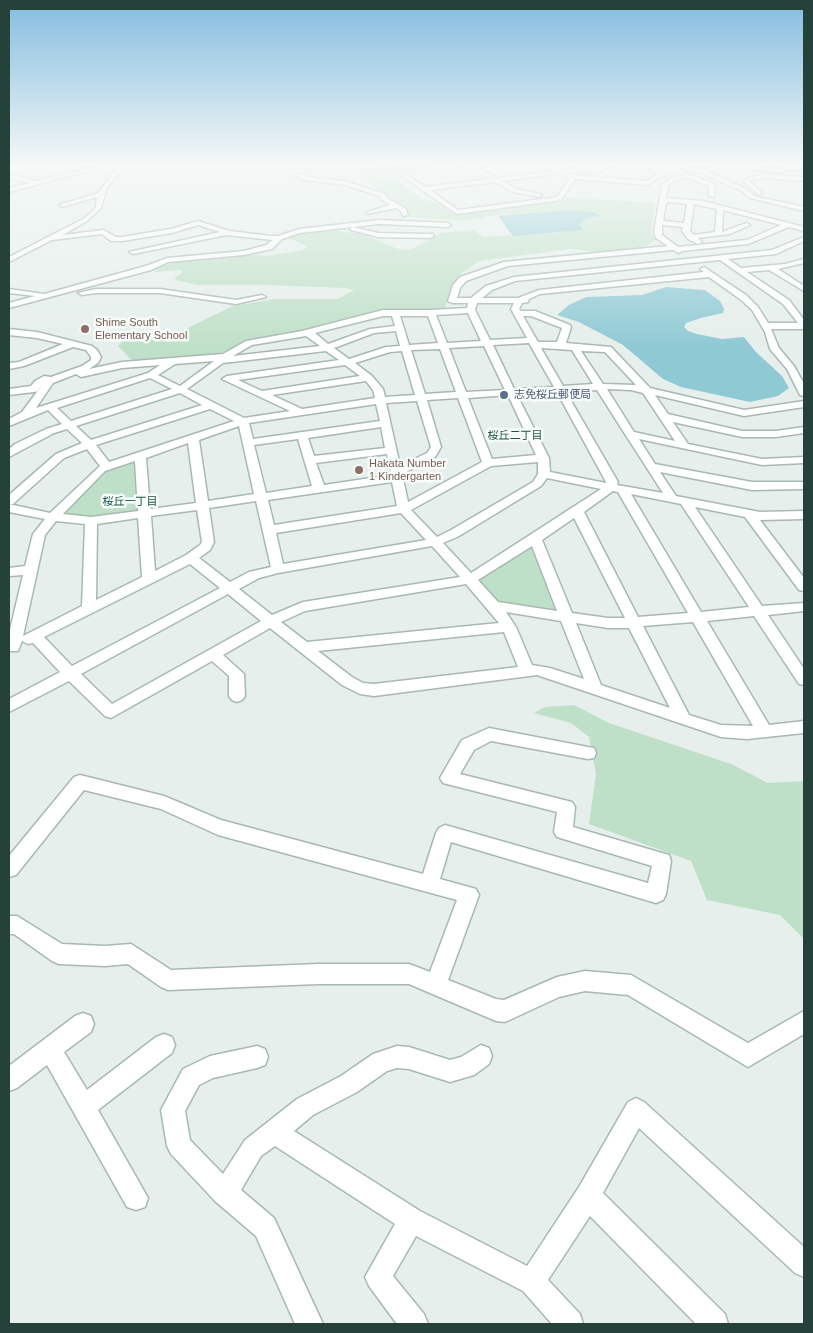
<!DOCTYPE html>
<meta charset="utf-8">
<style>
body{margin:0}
#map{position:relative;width:813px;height:1333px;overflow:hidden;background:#e6efeb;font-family:Arial,sans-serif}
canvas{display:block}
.frame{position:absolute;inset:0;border:10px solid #24423a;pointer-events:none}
</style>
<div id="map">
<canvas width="813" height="1333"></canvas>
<div class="frame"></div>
</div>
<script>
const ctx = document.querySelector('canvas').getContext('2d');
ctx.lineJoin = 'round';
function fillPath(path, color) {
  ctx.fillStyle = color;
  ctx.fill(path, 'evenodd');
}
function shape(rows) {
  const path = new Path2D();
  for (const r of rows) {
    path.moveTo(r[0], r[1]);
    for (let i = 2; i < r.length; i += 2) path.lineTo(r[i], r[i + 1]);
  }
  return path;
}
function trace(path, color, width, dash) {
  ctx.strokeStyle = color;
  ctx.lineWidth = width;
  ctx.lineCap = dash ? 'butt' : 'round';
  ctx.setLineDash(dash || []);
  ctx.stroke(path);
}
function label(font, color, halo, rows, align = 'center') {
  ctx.font = font + ' Arial,"Noto Sans JP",sans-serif';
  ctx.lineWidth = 5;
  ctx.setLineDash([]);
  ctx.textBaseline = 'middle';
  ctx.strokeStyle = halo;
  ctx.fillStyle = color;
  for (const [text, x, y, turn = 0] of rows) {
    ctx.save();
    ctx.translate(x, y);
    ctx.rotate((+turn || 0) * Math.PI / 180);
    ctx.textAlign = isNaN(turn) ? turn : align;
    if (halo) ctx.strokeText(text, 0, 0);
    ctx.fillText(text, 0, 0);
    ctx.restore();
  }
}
const green = shape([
 [382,163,426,163,427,169,390,175,423,199,442,204,456,213,561,200,567,197,655,203,651,234,656,240,640,249,601,252,571,249,479,261,461,274,450,290,445,309,440,310,378,311,304,331,250,340,223,352,203,356,161,360,132,360,118,346,123,341,160,339,177,333,233,306,275,299,338,299,354,290,346,288,264,285,198,285,176,280,175,277,182,273,182,270,155,272,154,270,164,265,193,259,250,254,266,256,304,250,307,246,286,237,322,229,362,234,398,249,410,250,441,233,474,230,483,237,554,233,583,229,580,224,586,218,569,210,488,216,465,221,409,217,408,211,397,204,388,194,379,191,361,176],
 [131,461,138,461,138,511,91,519,60,515,104,470],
 [532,544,560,611,496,602,474,579,494,571],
 [574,705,609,723,731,764,768,783,804,781,804,939,780,915,707,900,691,861,589,824,596,774,589,737,571,723,534,713,545,707]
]);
const water = shape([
 [569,210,594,212,601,216,586,218,580,224,583,230,513,236,498,216],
 [666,287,705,290,720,301,724,309,723,313,701,318,686,323,684,327,688,331,697,334,722,339,744,337,756,352,782,376,789,388,778,396,750,402,681,387,663,379,623,345,579,322,557,315,569,305,586,297,642,295]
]);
const minor = shape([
 [110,163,118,163,9,192,9,188,29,183,9,178,9,174,36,181,110,163],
 [121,163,127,163,107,188,101,208,87,221,63,235,103,230,116,237,122,237,171,229,198,221,229,231,271,236,278,236,299,229,379,220,448,223,451,225,448,227,379,224,353,227,378,233,433,234,434,236,430,238,378,237,351,230,350,229,352,227,300,233,282,239,272,249,244,255,168,262,151,270,9,308,9,303,35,296,9,293,9,289,44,294,146,266,167,258,244,251,266,245,273,240,226,235,133,254,129,252,220,232,198,225,172,233,122,241,111,241,102,234,52,240,9,262,9,257,83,219,92,212,96,207,97,197,62,207,59,205,98,193,121,163],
 [266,163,273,163,281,166,283,163,349,165,379,163,369,168,349,169,283,167,308,177,344,181,385,194,387,198,406,209,408,215,403,216,401,211,396,208,367,214,367,212,390,205,382,200,380,196,344,185,305,180,266,163],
 [379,163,403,163,397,166,379,163],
 [426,163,432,163,436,165,499,163,496,165,478,167,497,178,555,171,541,163,548,163,563,170,581,167,592,163,599,163,584,170,568,172,574,175,592,177,626,163,633,163,601,177,647,181,653,176,660,174,637,163,644,163,669,174,657,178,649,185,575,179,561,200,457,214,400,175,400,173,404,173,425,187,490,179,467,166,435,169,426,163],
 [561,173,570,178,557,197,458,210,430,190,495,182,513,192,539,197,542,195,541,194,517,189,502,181,561,173],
 [664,163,672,163,703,170,734,163,727,168,709,172,746,189,754,196,804,207,804,211,750,198,742,191,701,173,664,163],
 [754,163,760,163,757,167,776,168,804,165,804,169,776,172,750,169,754,163],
 [689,174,714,184,714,197,709,196,709,186,688,178,675,180,668,186,666,198,703,201,804,227,804,231,789,227,748,244,682,251,679,253,673,250,508,266,466,281,460,288,457,298,471,298,486,286,514,277,772,250,804,237,804,241,776,254,728,259,741,268,785,264,804,259,804,263,778,269,804,286,804,291,769,270,747,272,789,300,804,320,804,329,771,329,779,348,794,366,804,384,804,396,800,395,787,369,770,349,765,332,752,310,740,299,709,277,540,294,529,299,528,302,522,303,519,309,521,311,535,311,570,325,571,327,566,343,611,347,650,388,744,410,804,401,804,407,744,416,655,395,668,414,742,431,776,431,804,427,804,433,776,437,742,437,673,422,688,444,762,459,804,457,804,463,762,465,639,439,655,464,752,482,804,482,804,489,752,490,660,472,676,496,760,512,804,511,804,519,760,520,804,578,804,591,799,590,745,517,695,507,762,606,804,603,804,611,768,615,804,669,804,685,799,684,754,616,707,621,769,725,804,721,804,733,747,739,721,737,537,675,374,696,360,694,342,685,270,628,223,655,244,674,245,696,242,700,237,702,232,700,229,696,229,676,212,661,111,718,105,716,69,681,9,712,9,699,60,672,33,643,28,644,22,641,18,651,9,651,9,634,23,575,9,576,9,568,25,566,33,534,45,519,9,512,9,495,56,454,82,443,67,429,54,433,9,457,9,449,15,444,46,429,62,424,48,410,9,426,9,419,22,412,42,385,38,391,34,392,9,395,9,389,31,386,35,381,44,376,51,377,82,366,91,360,91,357,86,350,73,347,24,366,9,369,9,363,19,362,63,344,37,338,9,335,9,329,37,332,92,346,97,350,101,357,98,363,89,369,122,362,223,354,246,341,302,331,383,310,431,310,467,308,468,303,452,303,448,301,453,285,460,277,504,262,668,246,656,238,654,232,662,185,671,178,689,174],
 [666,202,687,204,684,223,663,221,666,202],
 [694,204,717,209,715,232,694,235,690,231,694,204],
 [723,210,781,225,747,240,678,247,662,235,662,225,683,227,682,231,688,239,698,244,702,242,698,238,730,234,750,225,747,223,722,232,723,210],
 [720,260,783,304,798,323,768,323,758,307,746,295,704,267,700,269,704,272,539,290,518,298,482,298,492,290,515,281,720,260],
 [477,303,514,303,511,309,527,338,490,340,475,310,477,303],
 [468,313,481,341,447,343,436,315,468,313],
 [383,316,392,316,395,326,370,329,328,344,315,333,383,316],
 [400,316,428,316,438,343,409,345,400,316],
 [523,316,531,316,562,328,557,342,538,342,523,316],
 [396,331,400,346,386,347,349,359,334,348,374,333,396,331],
 [306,336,320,346,233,356,252,345,306,336],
 [529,343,554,387,514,389,493,345,529,343],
 [484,346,505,390,466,392,449,348,484,346],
 [541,348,572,350,593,384,563,386,541,348],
 [440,349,456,392,425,394,411,350,440,349],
 [326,351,339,360,227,376,222,379,290,411,244,418,187,389,223,363,326,351],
 [402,351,415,395,385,397,383,389,372,376,355,363,390,352,402,351],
 [581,351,605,352,636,385,603,384,581,351],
 [214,361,180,386,158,375,175,364,214,361],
 [160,365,148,373,36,408,53,383,76,374,81,377,122,368,160,365],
 [345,365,360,376,262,391,238,380,345,365],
 [150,378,172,389,71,421,57,408,150,378],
 [366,381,373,390,375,398,302,409,272,395,366,381],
 [607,389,631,390,643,393,675,441,634,432,607,389],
 [597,390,625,434,663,493,617,485,618,482,566,392,597,390],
 [557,392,606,482,606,483,550,472,549,458,517,395,557,392],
 [180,393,202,405,91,440,76,426,180,393],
 [508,395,536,455,492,459,468,398,508,395],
 [458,398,482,462,408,502,402,474,435,457,441,447,427,400,458,398],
 [417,401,431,447,427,453,400,466,386,403,417,401],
 [376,404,380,421,253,439,249,423,376,404],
 [210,409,234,421,109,462,96,445,210,409],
 [239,426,254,494,208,501,199,440,239,426],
 [381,427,385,448,314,456,308,438,381,427],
 [298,439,312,486,266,493,254,445,298,439],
 [188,443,196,503,150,509,146,458,188,443],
 [87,449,100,466,50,513,9,504,13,504,64,458,87,449],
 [387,454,391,475,324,485,316,463,387,454],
 [135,461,138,511,91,517,63,514,105,471,135,461],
 [538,462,538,474,533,482,451,530,437,537,411,510,491,466,538,462],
 [547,478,601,489,471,573,443,543,459,536,541,486,547,478],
 [392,482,397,506,274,525,268,500,392,482],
 [613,491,618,492,688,613,638,617,584,512,613,491],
 [631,494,681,504,749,607,701,612,631,494],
 [256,501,271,567,249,572,230,582,199,558,210,550,214,542,209,508,256,501],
 [197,510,202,542,200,545,186,555,155,571,151,516,197,510],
 [401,513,426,540,283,564,276,533,401,513],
 [138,518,142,577,96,600,97,524,138,518],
 [574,518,625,618,608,618,572,613,542,540,574,518],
 [56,521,85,524,82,606,23,636,45,535,56,521],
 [432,546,460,577,303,602,272,615,239,589,259,578,278,573,432,546],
 [532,546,557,611,498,602,478,580,532,546],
 [190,564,220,588,72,666,44,637,190,564],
 [466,584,499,623,307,642,281,622,305,611,466,584],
 [228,594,261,621,112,704,81,674,228,594],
 [506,612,561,621,584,679,550,668,532,665,516,627,506,612],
 [693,622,753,726,721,725,689,715,643,626,693,622],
 [576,623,608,628,629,628,670,708,601,685,576,623],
 [504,632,518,667,374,684,363,683,352,677,318,651,504,632],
 [764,174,804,177,804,181,764,178,751,180,750,182,762,193,759,195,744,182,747,178,764,174],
 [96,289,160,289,236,300,262,295,266,297,236,304,160,293,96,293,82,295,78,293,96,289],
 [489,728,588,747,594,748,596,753,594,758,588,759,491,741,474,750,460,774,572,802,575,807,573,827,662,853,669,855,671,861,666,894,663,900,656,903,451,842,440,879,476,889,479,895,448,980,496,999,504,1000,557,977,585,971,631,975,748,1043,804,1011,804,1034,748,1067,628,995,585,991,559,997,505,1022,496,1021,409,984,318,984,168,990,161,987,128,964,105,966,59,964,52,961,14,934,9,934,9,916,17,916,62,944,105,946,131,944,171,970,318,964,409,964,430,972,457,900,218,835,161,809,84,790,16,875,9,877,9,856,74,777,80,775,164,796,221,820,423,874,436,833,439,828,445,825,648,883,652,866,557,837,554,832,557,812,443,783,440,778,462,740,489,728],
 [83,1013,91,1016,94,1024,91,1032,64,1052,87,1090,156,1037,164,1034,172,1037,175,1045,172,1053,98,1110,148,1198,145,1207,136,1210,127,1207,47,1065,17,1088,9,1091,9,1066,75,1016,83,1013],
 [481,1045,489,1048,492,1056,489,1064,474,1075,450,1082,409,1069,397,1068,387,1071,357,1092,313,1115,294,1131,420,1211,527,1266,579,1187,628,1102,636,1098,644,1102,804,1247,804,1277,795,1273,639,1128,603,1193,725,1314,728,1324,696,1324,590,1216,548,1280,580,1314,583,1324,552,1324,523,1291,416,1236,393,1276,424,1314,428,1324,397,1324,369,1286,365,1277,395,1224,275,1146,261,1156,241,1190,274,1218,323,1324,295,1324,256,1236,216,1202,171,1154,167,1146,161,1110,183,1069,210,1056,257,1046,265,1049,268,1057,265,1065,257,1068,213,1078,199,1085,185,1111,190,1140,223,1174,245,1140,297,1099,341,1076,373,1054,397,1046,409,1047,450,1060,461,1057,481,1045]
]);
const markers = [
 [85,329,5,"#8d6e63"],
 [504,395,5,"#5c6f8a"],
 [359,470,5,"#8d6e63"]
];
const farEducationnames = [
 ["Shime South",95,323],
 ["Elementary School",95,336],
 ["Hakata Number",369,464],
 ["1 Kindergarten",369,477]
];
const farServicenames = [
 ["志免桜丘郵便局",514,395]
];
const farNeighbourhoodnames = [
 ["桜丘二丁目",515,436],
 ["桜丘一丁目",130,502]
];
fillPath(green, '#bfe0c8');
fillPath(water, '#8ec9d4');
trace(minor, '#a8b8b2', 3);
fillPath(minor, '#fff');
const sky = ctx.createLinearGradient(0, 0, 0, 349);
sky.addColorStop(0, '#84bce0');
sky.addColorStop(0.47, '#f4f8f6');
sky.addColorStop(1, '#f4f8f600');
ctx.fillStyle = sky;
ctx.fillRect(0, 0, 813, 349);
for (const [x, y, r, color] of markers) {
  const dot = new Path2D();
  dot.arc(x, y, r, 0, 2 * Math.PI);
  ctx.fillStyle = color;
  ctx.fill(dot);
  trace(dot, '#f7fbf9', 2);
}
label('11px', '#785e54', '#f7fbf9', farEducationnames, 'left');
label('11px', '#4e5e75', '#f7fbf9', farServicenames, 'left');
label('11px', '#1f5548', '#f7fbf9', farNeighbourhoodnames);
</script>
